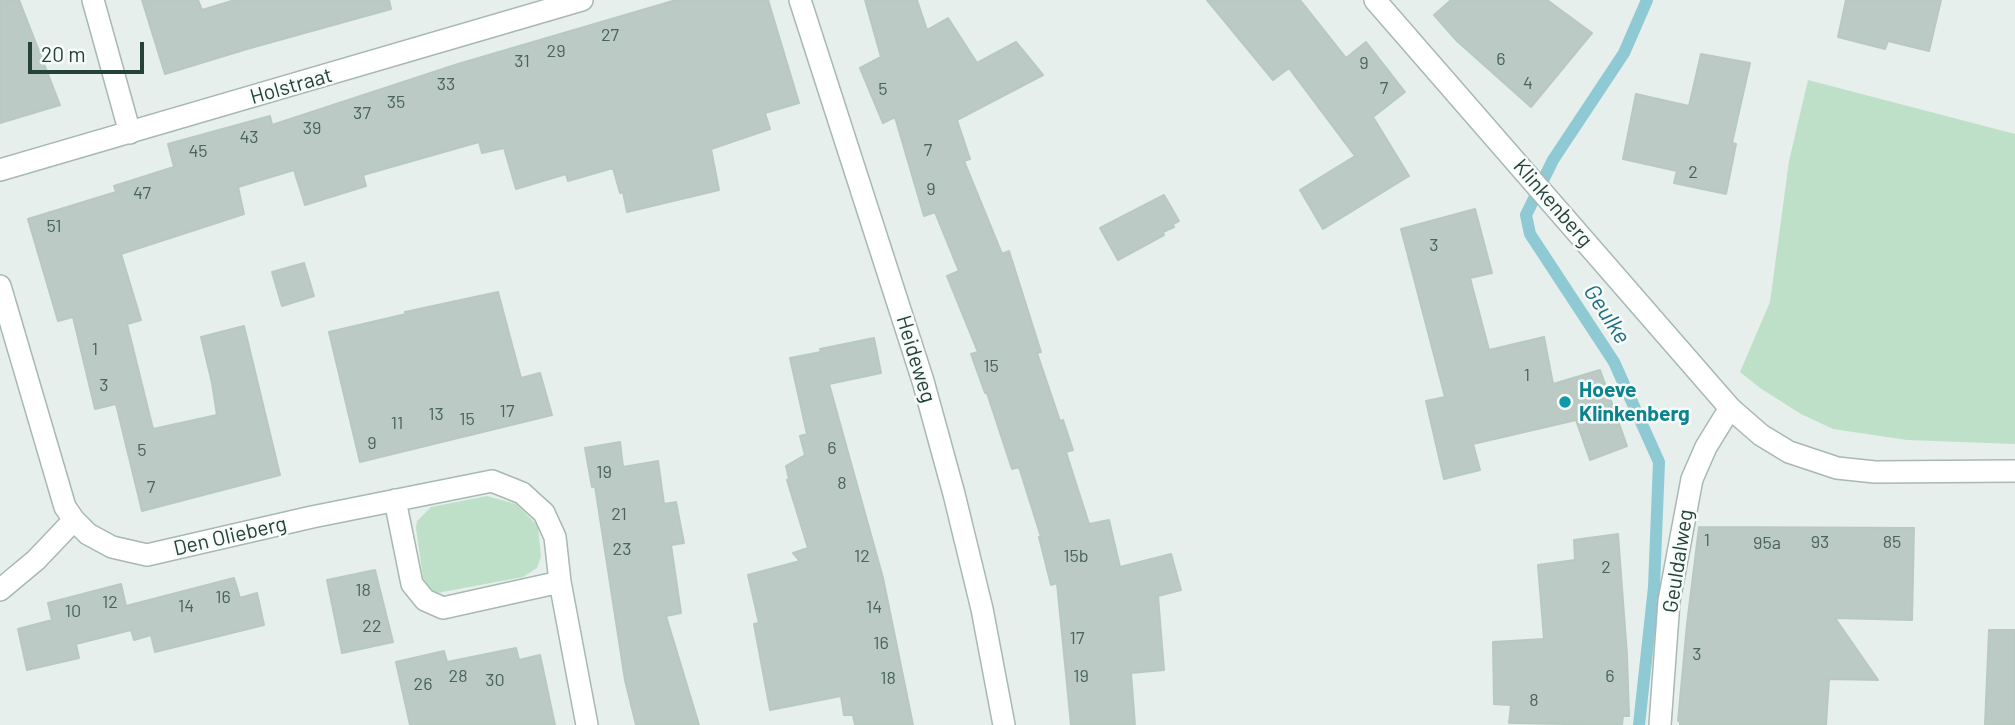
<!DOCTYPE html>
<style>
body{margin:0}
#map{position:relative;width:2015px;height:725px;overflow:hidden;background:#e6efeb;font-family:Barlow,sans-serif}
canvas{display:block}
.scale{position:absolute;left:28px;top:42px;width:116px;height:32px;box-sizing:border-box;border:4px solid #24423a;border-top:0;padding-left:9px;font-size:21px;line-height:24px;white-space:nowrap;color:#24423a;-webkit-text-stroke:5px #f7fbf9;paint-order:stroke}
</style>
<div id="map">
<canvas width="2015" height="725"></canvas>
<div class="scale">20 m</div>
</div>
<script>
const ctx = document.querySelector('canvas').getContext('2d');
ctx.lineJoin = 'round';
function fillPath(path, color) {
  ctx.fillStyle = color;
  ctx.fill(path, 'evenodd');
}
function shape(rows) {
  const path = new Path2D();
  for (const r of rows) {
    path.moveTo(r[0], r[1]);
    for (let i = 2; i < r.length; i += 2) path.lineTo(r[i], r[i + 1]);
  }
  return path;
}
function trace(path, color, width, dash) {
  ctx.strokeStyle = color;
  ctx.lineWidth = width;
  ctx.lineCap = dash ? 'butt' : 'round';
  ctx.setLineDash(dash || []);
  ctx.stroke(path);
}
function label(font, color, halo, rows, align = 'center') {
  ctx.font = font + ' Barlow,sans-serif';
  ctx.lineWidth = 5;
  ctx.setLineDash([]);
  ctx.textBaseline = 'middle';
  ctx.strokeStyle = halo;
  ctx.fillStyle = color;
  for (const [text, x, y, turn = 0] of rows) {
    ctx.save();
    ctx.translate(x, y);
    ctx.rotate((+turn || 0) * Math.PI / 180);
    ctx.textAlign = isNaN(turn) ? turn : align;
    if (halo) ctx.strokeText(text, 0, 0);
    ctx.fillText(text, 0, 0);
    ctx.restore();
  }
}
const green = shape([
 [1808,80,2015,134,2015,444,1907,440,1833,429,1801,414,1760,388,1740,372,1770,302,1789,161],
 [487,496,516,504,538,526,541,557,537,568,523,577,437,593,428,587,423,578,416,528,417,521,431,507]
]);
const stream = shape([
 [1639,725,1654,587,1659,462,1614,362,1530,234,1526,215,1553,160,1624,53,1647,0]
]);
const building = shape([
 [0,0,19,0,60,105,0,123,0,0],
 [142,0,198,0,202,10,235,0,389,0,391,9,247,49,165,74,142,0],
 [676,0,768,0,799,103,765,113,770,129,711,149,719,190,627,212,623,192,620,193,613,168,568,181,566,174,516,189,504,148,482,153,479,142,363,175,366,186,305,205,294,170,238,187,244,214,121,254,141,320,127,324,153,429,217,415,212,383,201,337,244,326,280,475,142,511,116,404,95,409,73,317,58,321,28,219,116,192,114,186,174,167,168,144,270,116,272,125,458,64,676,0],
 [865,0,917,0,927,30,948,18,977,63,1016,42,1043,75,957,120,970,159,964,161,1002,254,1009,251,1041,352,1037,353,1060,421,1063,420,1073,450,1066,452,1089,524,1109,520,1120,567,1171,554,1181,590,1158,596,1164,670,1131,673,1135,725,1071,725,1057,583,1051,585,1039,537,1041,537,1019,467,1012,469,987,393,985,393,971,354,978,352,947,276,959,271,935,212,924,216,895,117,883,123,860,68,881,57,865,0],
 [1207,0,1300,0,1346,58,1366,42,1405,92,1373,117,1409,176,1323,229,1300,190,1355,156,1289,68,1273,80,1207,0],
 [1451,0,1547,0,1592,33,1531,107,1457,41,1434,15,1451,0],
 [1846,0,1941,0,1929,51,1888,41,1885,49,1838,37,1846,0],
 [1701,54,1750,63,1732,143,1736,144,1726,194,1674,183,1677,171,1623,159,1636,94,1689,106,1701,54],
 [1164,195,1179,221,1173,224,1174,227,1163,232,1164,235,1118,260,1100,228,1164,195],
 [1475,209,1492,273,1470,278,1489,350,1544,337,1553,384,1600,370,1627,446,1590,460,1576,420,1473,444,1480,470,1444,479,1426,401,1445,397,1401,229,1475,209],
 [304,263,314,296,282,306,272,272,304,263],
 [498,292,521,378,540,373,552,415,360,462,329,332,406,314,405,312,498,292],
 [874,338,881,373,829,384,883,578,913,725,855,725,853,715,844,715,841,696,770,710,754,624,759,623,748,575,800,561,793,553,808,548,787,480,789,479,786,466,805,455,800,436,807,434,790,358,821,352,820,349,874,338],
 [620,442,623,467,658,461,664,504,676,502,684,543,671,545,681,613,666,616,699,725,636,725,625,680,595,486,592,487,585,448,620,442],
 [1699,527,1914,528,1912,620,1835,618,1878,680,1829,679,1826,725,1680,725,1680,721,1678,721,1687,624,1699,527],
 [1618,534,1627,655,1629,716,1623,716,1622,725,1509,723,1511,705,1494,704,1493,642,1544,639,1538,565,1575,560,1574,540,1618,534],
 [375,570,393,642,342,653,327,580,375,570],
 [234,578,240,598,257,593,264,625,155,652,151,635,134,640,131,630,76,644,79,658,27,670,18,629,52,620,48,603,121,584,126,606,234,578],
 [1989,630,2015,630,2015,725,1985,725,1989,630],
 [516,648,519,660,540,655,555,725,410,725,396,662,444,651,447,662,516,648]
]);
const minor = shape([
 [93,0,130,133],
 [800,0,923,381,954,494,982,609,1004,725],
 [0,170,582,0],
 [0,286,65,507,74,520,88,534,112,547,147,555,312,517,492,481,522,493,544,513,555,537,560,582,587,725],
 [395,500,412,584,425,600,443,608,560,582],
 [0,590,36,560,74,520],
 [1660,725,1669,601,1692,479,1706,447,1730,408]
]);
const tertiary = shape([
 [1375,0,1730,408,1761,435,1789,452,1837,468,1875,472,2015,471]
]);
const markers = [
 [1565,402,7,"#0f9aa8"]
];
const numberNames = [
 ["27",610,35],
 ["29",556,51],
 ["6",1501,59],
 ["31",522,61],
 ["9",1364,63],
 ["4",1528,83],
 ["33",446,84],
 ["7",1384,88],
 ["5",883,89],
 ["35",396,102],
 ["37",362,113],
 ["39",312,128],
 ["43",249,137],
 ["7",928,150],
 ["45",198,151],
 ["2",1693,172],
 ["9",931,189],
 ["47",142,193],
 ["51",54,226],
 ["3",1434,245],
 ["1",95,349],
 ["15",991,366],
 ["1",1527,375],
 ["3",104,385],
 ["17",507,411],
 ["13",436,414],
 ["15",467,419],
 ["11",397,423],
 ["9",372,443],
 ["6",832,448],
 ["5",142,450],
 ["19",604,472],
 ["8",842,483],
 ["7",151,487],
 ["21",619,514],
 ["1",1707,540],
 ["93",1820,542],
 ["85",1892,542],
 ["95a",1767,543],
 ["23",622,549],
 ["12",862,556],
 ["15b",1076,556],
 ["2",1606,567],
 ["18",363,590],
 ["16",223,597],
 ["12",110,602],
 ["14",186,606],
 ["14",874,607],
 ["10",73,611],
 ["22",372,626],
 ["17",1077,638],
 ["16",881,643],
 ["3",1697,654],
 ["28",458,676],
 ["19",1081,676],
 ["6",1610,676],
 ["18",888,678],
 ["30",495,680],
 ["26",423,684],
 ["8",1534,700]
];
const streetNames = [
 ["Holstraat",291,86,-16],
 ["Klinkenberg",1553,203,49],
 ["Heideweg",916,359,73],
 ["Den Olieberg",230,536,-13],
 ["Geuldalweg",1678,561,-81]
];
const cultureNames = [
 ["Hoeve",1579,390],
 ["Klinkenberg",1579,414]
];
const waterNames = [
 ["Geulke",1607,314,57]
];
fillPath(green, '#bfe0c8');
trace(stream, '#8ec9d4', 12);
fillPath(building, '#bbcac4');
trace(building, '#b8c9c2', 2);
trace(minor, '#a8b8b2', 24);
trace(tertiary, '#a8b8b2', 24);
trace(minor, '#fff', 21);
trace(tertiary, '#fff', 21);
for (const [x, y, r, color] of markers) {
  const dot = new Path2D();
  dot.arc(x, y, r, 0, 2 * Math.PI);
  ctx.fillStyle = color;
  ctx.fill(dot);
  trace(dot, '#f7fbf9', 2.5);
}
label('18px', '#4a645c', null, numberNames);
label('21px', '#24423a', '#f7fbf9', streetNames);
label('bold 21px', '#0d838f', '#f7fbf9', cultureNames, 'left');
label('italic 23px', '#1c6f80', '#f7fbf9', waterNames);
</script>
